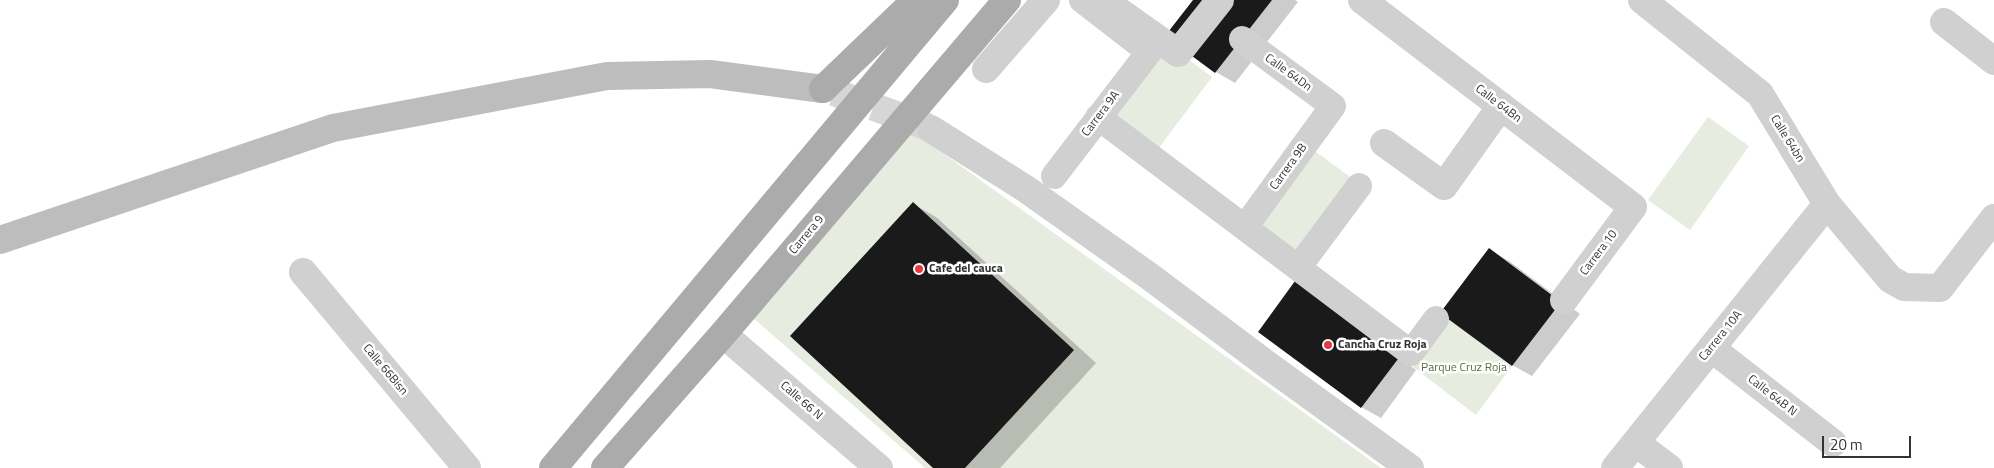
<!DOCTYPE html>
<style>
body{margin:0}
#map{position:relative;width:1994px;height:468px;overflow:hidden;background:#fff;font-family:"Titillium Web",sans-serif}
canvas{display:block}
.scale{position:absolute;left:1822px;top:436px;width:89px;height:22px;box-sizing:border-box;border:2px solid #333;border-top:0;padding-left:6px;font-size:15px;line-height:18px;white-space:nowrap;color:#333;-webkit-text-stroke:4px #fff;paint-order:stroke}
</style>
<div id="map">
<canvas width="1994" height="468"></canvas>
<div class="scale">20 m</div>
</div>
<script>
const ctx = document.querySelector('canvas').getContext('2d');
ctx.lineJoin = 'round';
function fillPath(path, color) {
  ctx.fillStyle = color;
  ctx.fill(path, 'evenodd');
}
function shape(rows) {
  const path = new Path2D();
  for (const r of rows) {
    path.moveTo(r[0], r[1]);
    for (let i = 2; i < r.length; i += 2) path.lineTo(r[i], r[i + 1]);
  }
  return path;
}
function trace(path, color, width, dash) {
  ctx.strokeStyle = color;
  ctx.lineWidth = width;
  ctx.lineCap = dash ? 'butt' : 'round';
  ctx.setLineDash(dash || []);
  ctx.stroke(path);
}
function label(font, color, halo, rows, align = 'center') {
  ctx.font = font + ' "Titillium Web",sans-serif';
  ctx.lineWidth = 5;
  ctx.setLineDash([]);
  ctx.textBaseline = 'middle';
  ctx.strokeStyle = halo;
  ctx.fillStyle = color;
  for (const [text, x, y, turn = 0] of rows) {
    ctx.save();
    ctx.translate(x, y);
    ctx.rotate((+turn || 0) * Math.PI / 180);
    ctx.textAlign = isNaN(turn) ? turn : align;
    if (halo) ctx.strokeText(text, 0, 0);
    ctx.fillText(text, 0, 0);
    ctx.restore();
  }
}
const green = shape([
 [1163,40,1212,77,1155,153,1106,116],
 [1708,117,1749,146,1690,230,1648,200],
 [912,131,1381,468,925,468,751,316],
 [1308,146,1357,182,1297,264,1249,226],
 [1444,316,1512,366,1476,415,1408,363]
]);
const shadow = shape([
 [1195,0,1295,0,1298,2,1235,83,1216,72],
 [913,204,936,217,1096,363,1000,468,935,468],
 [1490,250,1509,261,1580,314,1532,376,1512,365],
 [1315,294,1416,370,1381,418,1361,407]
]);
const building = shape([
 [1193,0,1272,0,1215,73,1165,36],
 [913,202,1074,350,965,468,933,468,790,336],
 [1489,248,1561,302,1512,366,1440,313],
 [1295,281,1398,359,1361,408,1258,332]
]);
const minorTunnel = shape([
 [834,92,928,127]
]);
const pedestrian = shape([
 [1242,39,1333,106,1245,227],
 [1098,117,1411,353,1436,319],
 [1054,176,1149,52,1082,0],
 [1298,268,1359,186]
]);
const minor = shape([
 [1103,0,1178,53,1220,0],
 [1362,0,1633,207,1564,300],
 [1642,0,1760,94,1827,204,1890,279,1904,287,1940,288,1994,218],
 [1944,22,1994,61],
 [986,69,1046,0],
 [931,129,1026,189,1149,276,1269,366,1410,468],
 [1384,143,1444,186,1501,106],
 [303,272,467,468],
 [723,334,879,468],
 [1711,348,1833,443],
 [1636,443,1669,468],
 [1615,468,1827,204]
]);
const secondary = shape([
 [0,240,333,128,607,76,710,74,823,89]
]);
const primary = shape([
 [823,89,916,0],
 [553,468,945,0],
 [605,468,723,334,1007,0]
]);
const markers = [
 [919,269,5,"#e63946"],
 [1328,345,5,"#e63946"]
];
const streetNames = [
 ["Calle 64Dn",1288,73,36],
 ["Calle 64Bn",1498,104,37],
 ["Carrera 9A",1101,114,-53],
 ["Calle 64bn",1787,139,58],
 ["Carrera 9B",1289,167,-54],
 ["Carrera 9",807,235,-50],
 ["Carrera 10",1599,253,-53],
 ["Carrera 10A",1721,336,-51],
 ["Calle 66Bisn",385,370,50],
 ["Calle 64B N",1772,396,38],
 ["Calle 66 N",801,401,41]
];
const poiNames = [
 ["Cafe del cauca",929,269],
 ["Cancha Cruz Roja",1338,345]
];
const parkNames = [
 ["Parque Cruz Roja",1464,368]
];
fillPath(green, '#e6ecdf');
fillPath(shadow, '#0003');
fillPath(building, '#1a1a1a');
trace(minorTunnel, '#d6d6d6', 28, [28, 14]);
trace(pedestrian, '#d0d0d0', 26);
trace(minor, '#d0d0d0', 28);
trace(secondary, '#bdbdbd', 28);
trace(primary, '#ababab', 28);
for (const [x, y, r, color] of markers) {
  const dot = new Path2D();
  dot.arc(x, y, r, 0, 2 * Math.PI);
  ctx.fillStyle = color;
  ctx.fill(dot);
  trace(dot, '#fff', 2);
}
label('12px', '#333', '#fff', streetNames);
label('bold 12px', '#333', '#fff', poiNames, 'left');
label('12px', '#56703f', '#fff', parkNames);
</script>
